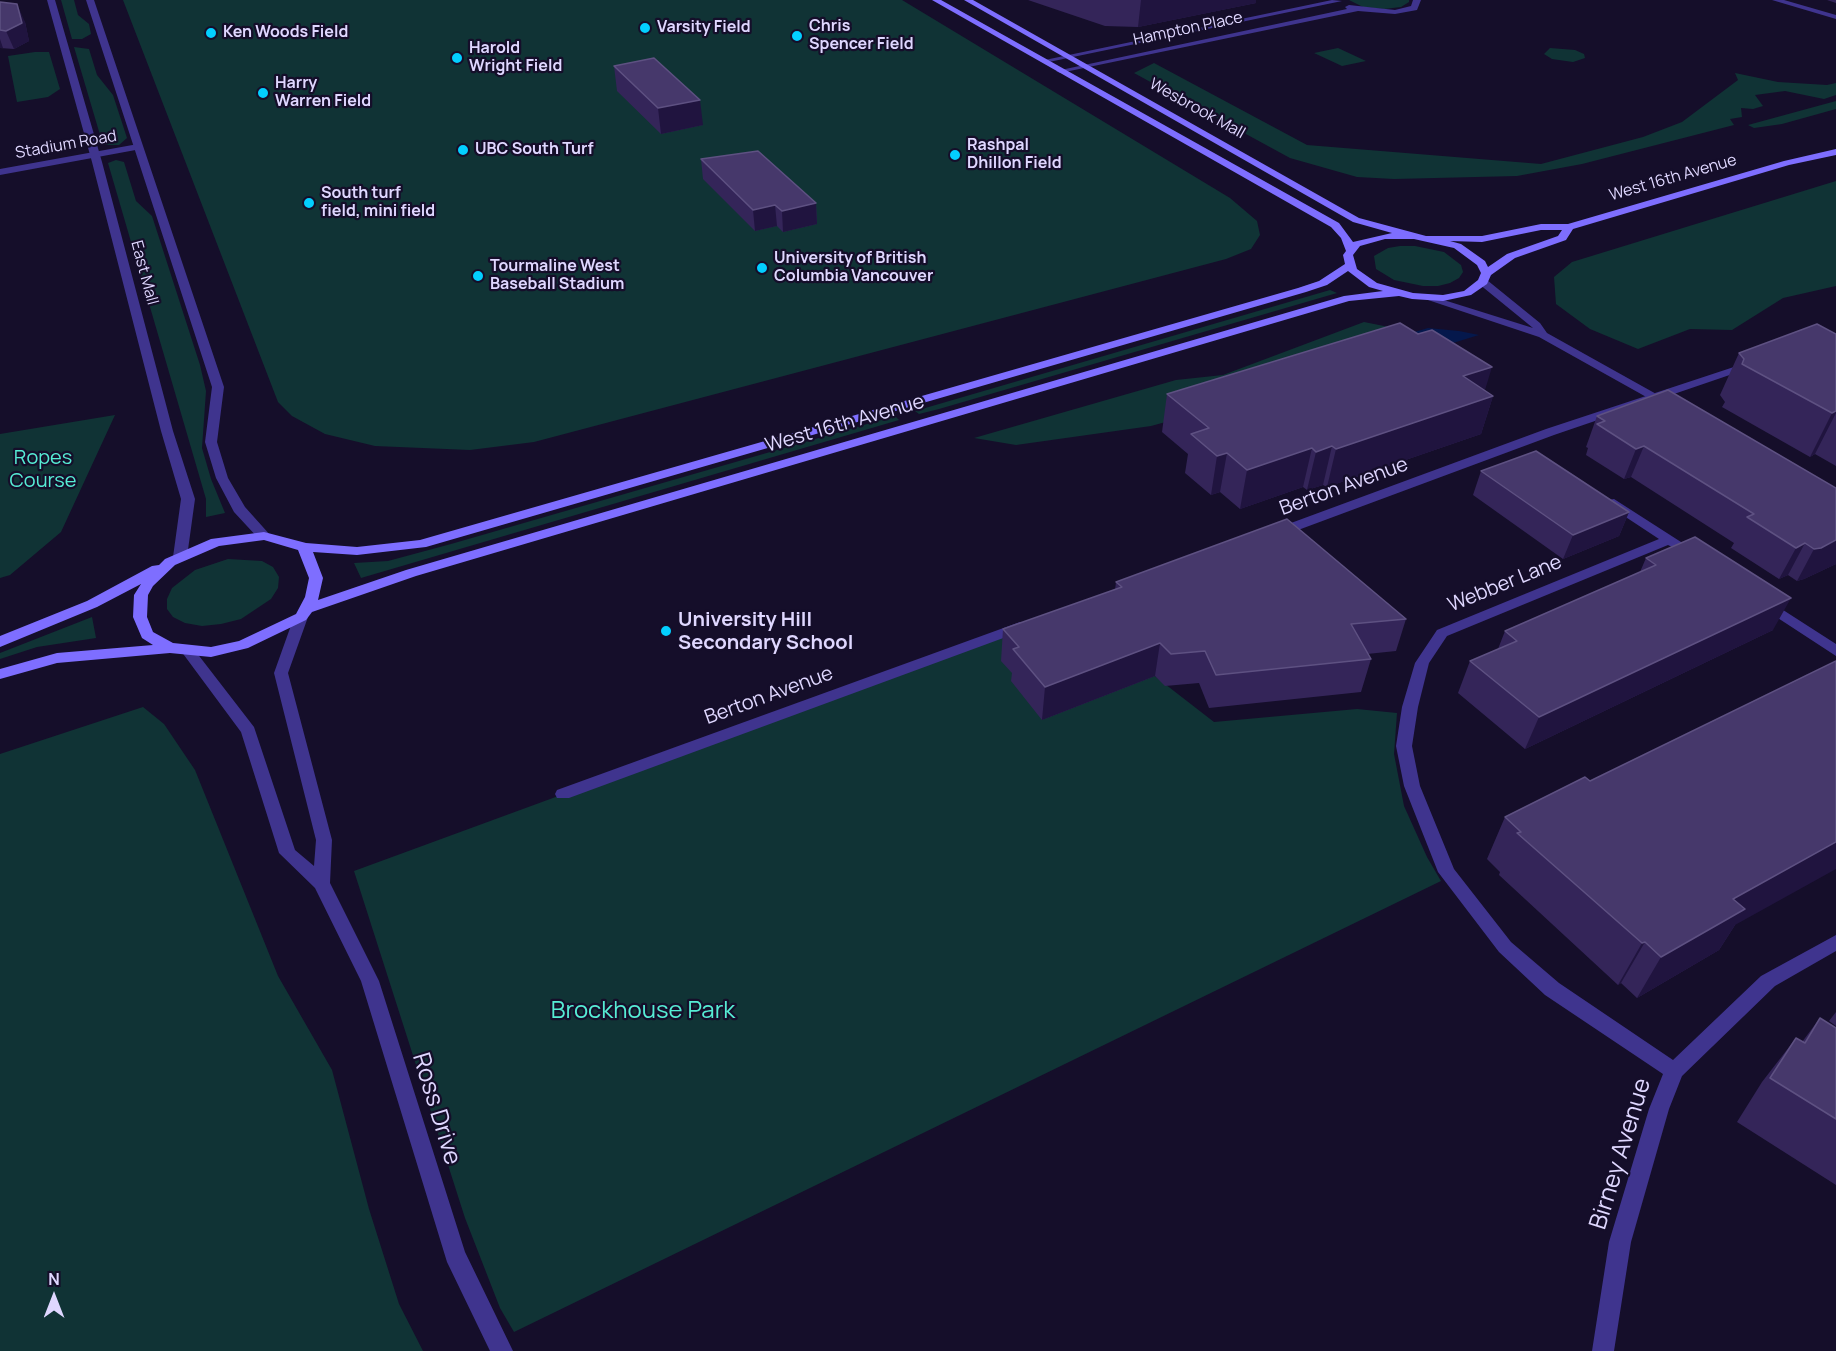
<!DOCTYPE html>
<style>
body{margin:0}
#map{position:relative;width:1836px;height:1351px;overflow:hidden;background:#150e2a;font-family:Manrope,sans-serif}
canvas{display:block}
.north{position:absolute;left:24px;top:1267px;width:60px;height:60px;-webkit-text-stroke:4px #150e2a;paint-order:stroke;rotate:0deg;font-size:16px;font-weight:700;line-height:24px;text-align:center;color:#dfd7ff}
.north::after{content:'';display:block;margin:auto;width:21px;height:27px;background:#dfd7ff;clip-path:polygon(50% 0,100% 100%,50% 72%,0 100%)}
</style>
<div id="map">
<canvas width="1836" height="1351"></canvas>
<div class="north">N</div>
</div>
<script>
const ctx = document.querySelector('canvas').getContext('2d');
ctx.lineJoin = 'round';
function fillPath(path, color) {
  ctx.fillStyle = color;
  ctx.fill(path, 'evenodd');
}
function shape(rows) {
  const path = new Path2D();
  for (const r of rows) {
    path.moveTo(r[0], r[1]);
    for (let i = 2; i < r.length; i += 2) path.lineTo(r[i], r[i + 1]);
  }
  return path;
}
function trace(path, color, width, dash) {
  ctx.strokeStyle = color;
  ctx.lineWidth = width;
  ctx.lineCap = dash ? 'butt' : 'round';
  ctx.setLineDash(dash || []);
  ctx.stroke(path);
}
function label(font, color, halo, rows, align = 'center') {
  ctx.font = font + ' Manrope,sans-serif';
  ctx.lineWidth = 4.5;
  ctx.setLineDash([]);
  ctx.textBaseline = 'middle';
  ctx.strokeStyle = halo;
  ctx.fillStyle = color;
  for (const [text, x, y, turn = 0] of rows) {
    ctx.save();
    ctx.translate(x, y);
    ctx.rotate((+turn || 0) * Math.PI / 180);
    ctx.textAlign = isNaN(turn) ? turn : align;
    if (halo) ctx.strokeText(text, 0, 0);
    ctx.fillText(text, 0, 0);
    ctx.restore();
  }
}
const green = shape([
 [61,0,74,0,78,15,89,24,91,34,82,39,72,39],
 [123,0,902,0,1230,198,1257,221,1260,235,1251,249,1226,259,534,442,470,450,375,446,325,434,292,416,278,402],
 [1349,0,1409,0,1409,2,1401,7,1384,9,1363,7],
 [74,47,89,49,97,75,113,95,127,138,119,145,103,145],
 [1338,48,1366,61,1342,66,1314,53],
 [1550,48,1575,50,1584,54,1585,58,1573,62,1552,59,1544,54],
 [35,52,49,52,60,89,48,97,17,102,8,56],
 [1154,63,1307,145,1541,164,1643,137,1682,122,1738,80,1735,73,1778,82,1827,85,1836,83,1836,95,1824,99,1785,91,1755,95,1763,106,1753,109,1741,108,1742,117,1730,119,1734,125,1582,164,1517,176,1394,179,1357,177,1290,158,1134,73],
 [1836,101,1836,109,1782,124,1754,128,1748,125],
 [116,160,124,162,136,201,152,216,200,365,206,391,202,448,211,479,225,513,206,517,206,499,108,163],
 [1836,181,1836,286,1783,298,1732,330,1690,329,1638,349,1590,329,1556,304,1554,277,1572,262],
 [1400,246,1415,246,1444,252,1461,265,1463,272,1459,278,1450,283,1438,286,1423,286,1394,280,1376,269,1374,256,1388,248],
 [1330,290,1337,293,939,409,919,414,915,411],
 [1364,322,1394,328,1384,362,1151,426,1016,445,974,438,1176,380,1223,375],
 [115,415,61,532,10,575,0,578,0,434],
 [895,416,899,420,361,578,354,563,388,561,451,544],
 [228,559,262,561,273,567,279,577,278,588,271,599,241,619,221,624,202,626,185,623,173,617,167,609,167,599,172,588,195,570],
 [92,617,96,638,37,647,0,659,0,653],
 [1081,619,1214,722,1357,709,1397,713,1394,754,1404,806,1427,857,1441,881,514,1332,500,1308,465,1218,354,871,997,635],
 [143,707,164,724,195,770,278,976,332,1070,369,1209,399,1304,423,1351,0,1351,0,754]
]);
const water = shape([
 [1428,328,1459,331,1479,335,1453,343,1401,336]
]);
const pedestrian = shape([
 [1020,622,1027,627,1025,630,569,798,557,798,555,794,557,790,1020,622]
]);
const minor = shape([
 [1332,0,1342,1,1044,63,1040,61,1332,0],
 [1413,0,1421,0,1417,10,1395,14,1358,11,1060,73,1056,71,1347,9,1345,7,1349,5,1395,10,1411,6,1413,0],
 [1772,0,1784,0,1836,15,1836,19,1772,0],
 [138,144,141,145,141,149,0,175,0,169,138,144],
 [1749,362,1755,365,1753,367,1554,435,1282,536,1272,536,1270,533,1272,530,1546,429,1749,362],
 [1614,499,1681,542,1683,545,1681,548,1676,549,1668,545,1447,636,1429,663,1418,707,1412,746,1420,786,1454,869,1511,942,1559,983,1673,1060,1761,976,1836,935,1836,951,1775,986,1682,1076,1669,1109,1631,1242,1614,1351,1592,1351,1609,1242,1649,1109,1663,1074,1545,995,1499,952,1438,872,1404,786,1396,746,1402,707,1415,663,1437,630,1659,539,1609,506,1607,503,1609,500,1614,499],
 [1766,599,1836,644,1836,656,1761,607,1759,604,1766,599],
 [301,612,308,617,288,673,332,840,330,883,379,981,465,1252,513,1351,490,1351,447,1262,361,981,315,888,279,853,241,732,181,651,188,646,193,648,254,727,295,850,314,866,316,840,274,673,294,617,301,612]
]);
const tertiary = shape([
 [47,0,55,0,102,162,173,431,195,499,187,557,180,561,173,557,181,499,161,431,92,162,47,0],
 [86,0,94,0,224,387,217,442,228,478,245,507,271,536,269,539,259,539,234,512,216,478,205,442,212,387,86,0],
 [1479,280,1487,280,1540,323,1547,333,1676,405,1674,408,1666,408,1539,337,1422,298,1431,296,1533,328,1479,284,1479,280]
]);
const secondary = shape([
 [932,0,941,0,1339,223,1353,242,1392,233,1353,222,964,0,973,0,1359,218,1426,236,1482,236,1541,224,1568,224,1784,161,1836,149,1836,155,1789,165,1573,229,1566,240,1515,258,1491,275,1487,284,1471,295,1443,301,1412,299,1399,296,1349,301,416,576,312,612,306,620,248,648,211,657,170,653,57,663,0,679,0,669,57,653,153,645,142,638,133,617,134,595,141,584,97,607,0,647,0,636,87,601,152,566,159,565,165,559,211,539,264,532,306,543,357,547,420,540,1298,288,1319,281,1345,264,1343,255,1346,251,1341,238,1331,227,932,0],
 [1541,230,1562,230,1558,236,1507,254,1488,267,1485,261,1461,244,1450,241,1482,242,1541,230],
 [1385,239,1414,239,1454,248,1477,265,1481,273,1478,280,1464,291,1443,295,1413,293,1377,283,1357,269,1353,255,1360,246,1385,239],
 [1348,271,1369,287,1383,291,1344,296,406,570,318,600,323,578,313,552,357,555,426,547,1306,292,1327,285,1348,271],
 [264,540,298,550,309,578,305,597,296,614,239,641,211,647,173,643,153,632,147,617,148,595,153,586,175,565,219,546,264,540]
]);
const wall = shape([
 [1028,0,1256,0,1256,3,1138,27,1105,26],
 [1827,0,1836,0,1836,3],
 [0,2,25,22,29,41,14,49,0,48],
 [614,66,703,125,661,134,617,91],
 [701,159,816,203,817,224,783,232,777,226,755,231,703,179],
 [1836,334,1836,466,1815,454,1810,457,1722,407,1725,402,1720,395,1739,353],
 [1485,390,1493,396,1481,434,1327,487,1323,485,1307,490,1303,487,1240,509,1220,492,1211,495,1185,473,1188,454,1162,432,1167,394],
 [1597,416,1836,488,1836,564,1804,579,1797,581,1788,575,1779,579,1731,548,1734,543,1631,477,1624,479,1586,455,1588,448,1586,447],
 [1481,471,1629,512,1619,536,1563,559,1473,495],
 [1646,558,1773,630,1525,749,1458,693,1470,661,1498,649,1505,631,1640,572],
 [1116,582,1406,619,1396,651,1367,654,1371,659,1361,692,1209,708,1199,683,1165,686,1155,676,1042,720,1011,681,1012,673,1001,661,1003,629,1115,590],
 [1505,817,1735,925,1719,950,1637,998,1621,983,1618,985,1499,875,1500,872,1487,859],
 [1836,1012,1836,1026,1829,1021],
 [1820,1018,1836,1028,1836,1185,1737,1122,1762,1082,1796,1038,1802,1042]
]);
const shadedWall = shape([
 [1141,0,1256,0,1256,3,1138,27],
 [17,4,25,22,29,41,14,49,6,31],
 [0,39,3,48,0,48],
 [700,100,703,125,661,134,658,108],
 [816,203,817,224,783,232,782,211],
 [775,205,777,226,755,231,753,210],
 [1492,367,1482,400,1493,396,1481,434,1327,487,1336,449,1463,376],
 [1836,411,1836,413,1815,454,1810,457,1832,413],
 [1332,446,1323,485,1307,490,1316,452],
 [1644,446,1631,477,1624,479,1636,449],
 [1312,448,1303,487,1240,509,1247,470],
 [1227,453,1220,492,1211,495,1217,456],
 [1629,512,1619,536,1563,559,1573,535],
 [1836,540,1836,564,1804,579,1797,581,1814,549],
 [1805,543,1788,575,1779,579,1796,548],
 [1791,598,1773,630,1525,749,1539,717],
 [1160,643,1155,676,1042,720,1045,687],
 [1836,842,1836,869,1735,925,1719,950,1637,998,1661,957,1733,899],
 [1645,942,1621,983,1618,985,1642,943]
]);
const building = shape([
 [0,2,17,4,22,23,6,31,0,30,0,2],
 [654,58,700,100,658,108,614,66,654,58],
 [758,151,816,203,782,211,775,205,753,210,701,159,758,151],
 [1400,323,1418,334,1432,330,1492,367,1463,376,1493,396,1336,449,1332,446,1316,452,1312,448,1247,470,1227,453,1217,456,1191,434,1209,428,1167,394,1400,323],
 [1817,324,1836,334,1836,411,1832,413,1742,364,1744,359,1739,353,1817,324],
 [1668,390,1836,488,1836,540,1821,548,1814,549,1805,543,1796,548,1747,517,1754,514,1644,446,1636,449,1597,424,1605,421,1597,416,1668,390],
 [1536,451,1629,512,1573,535,1481,471,1536,451],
 [1287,519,1406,619,1351,624,1371,659,1216,675,1205,651,1171,654,1160,643,1045,687,1013,649,1019,647,1003,629,1122,587,1116,582,1287,519],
 [1695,537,1791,598,1539,717,1470,661,1517,641,1505,631,1656,565,1646,558,1695,537],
 [1836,661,1836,842,1733,899,1745,909,1661,957,1645,942,1642,943,1517,833,1521,832,1505,817,1585,777,1590,781,1836,661],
 [1820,1018,1836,1028,1836,1119,1770,1078,1796,1038,1805,1043,1820,1018]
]);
const markers = [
 [645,28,6,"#03cfff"],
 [211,33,6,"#03cfff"],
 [797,36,6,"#03cfff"],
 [457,58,6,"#03cfff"],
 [263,93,6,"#03cfff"],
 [463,150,6,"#03cfff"],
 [955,155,6,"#03cfff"],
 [309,203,6,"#03cfff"],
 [762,268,6,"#03cfff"],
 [478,276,6,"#03cfff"],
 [666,631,6,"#03cfff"]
];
const farPoinames = [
 ["Chris",809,27],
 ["Spencer Field",809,45],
 ["Varsity Field",657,28],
 ["Ken Woods Field",223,33],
 ["Harold",469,49],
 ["Wright Field",469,67],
 ["Harry",275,84],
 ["Warren Field",275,102],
 ["Rashpal",967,146],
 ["Dhillon Field",967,164],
 ["UBC South Turf",475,150],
 ["South turf",321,194],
 ["field, mini field",321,212],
 ["University of British",774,259],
 ["Columbia Vancouver",774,277],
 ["Tourmaline West",490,267],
 ["Baseball Stadium",490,285]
];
const farStreetnames = [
 ["Hampton Place",1188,29,-12],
 ["Wesbrook Mall",1197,109,29],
 ["Stadium Road",66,145,-10],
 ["West 16th Avenue",1673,178,-16],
 ["East Mall",144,273,75]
];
const streetNames = [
 ["West 16th Avenue",845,424,-16],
 ["Berton Avenue",1344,487,-20],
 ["Webber Lane",1505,584,-22],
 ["Berton Avenue",769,696,-20]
];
const parkNames = [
 ["Ropes",43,458],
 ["Course",43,481]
];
const poiNames = [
 ["University Hill",678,620],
 ["Secondary School",678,643]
];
const nearParknames = [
 ["Brockhouse Park",643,1011]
];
const nearStreetnames = [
 ["Ross Drive",436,1109,73],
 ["Birney Avenue",1621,1154,-73]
];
fillPath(green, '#103335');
fillPath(water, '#05184c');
fillPath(pedestrian, '#3f348e');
fillPath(minor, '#3f348e');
fillPath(tertiary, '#3f348e');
fillPath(secondary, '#7e6eff');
fillPath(wall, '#342559');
fillPath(shadedWall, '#20143f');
fillPath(building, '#46386b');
trace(building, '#5e5182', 1.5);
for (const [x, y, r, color] of markers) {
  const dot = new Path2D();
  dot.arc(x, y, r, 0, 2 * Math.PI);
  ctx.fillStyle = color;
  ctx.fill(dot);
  trace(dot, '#150e2a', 2);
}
label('bold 16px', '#dfd7ff', '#150e2a', farPoinames, 'left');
label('16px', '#dfd7ff', '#150e2a', farStreetnames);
label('20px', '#dfd7ff', '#150e2a', streetNames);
label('20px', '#56ecd4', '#150e2a', parkNames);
label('bold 20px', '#dfd7ff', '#150e2a', poiNames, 'left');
label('24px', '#56ecd4', '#150e2a', nearParknames);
label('24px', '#dfd7ff', '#150e2a', nearStreetnames);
</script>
